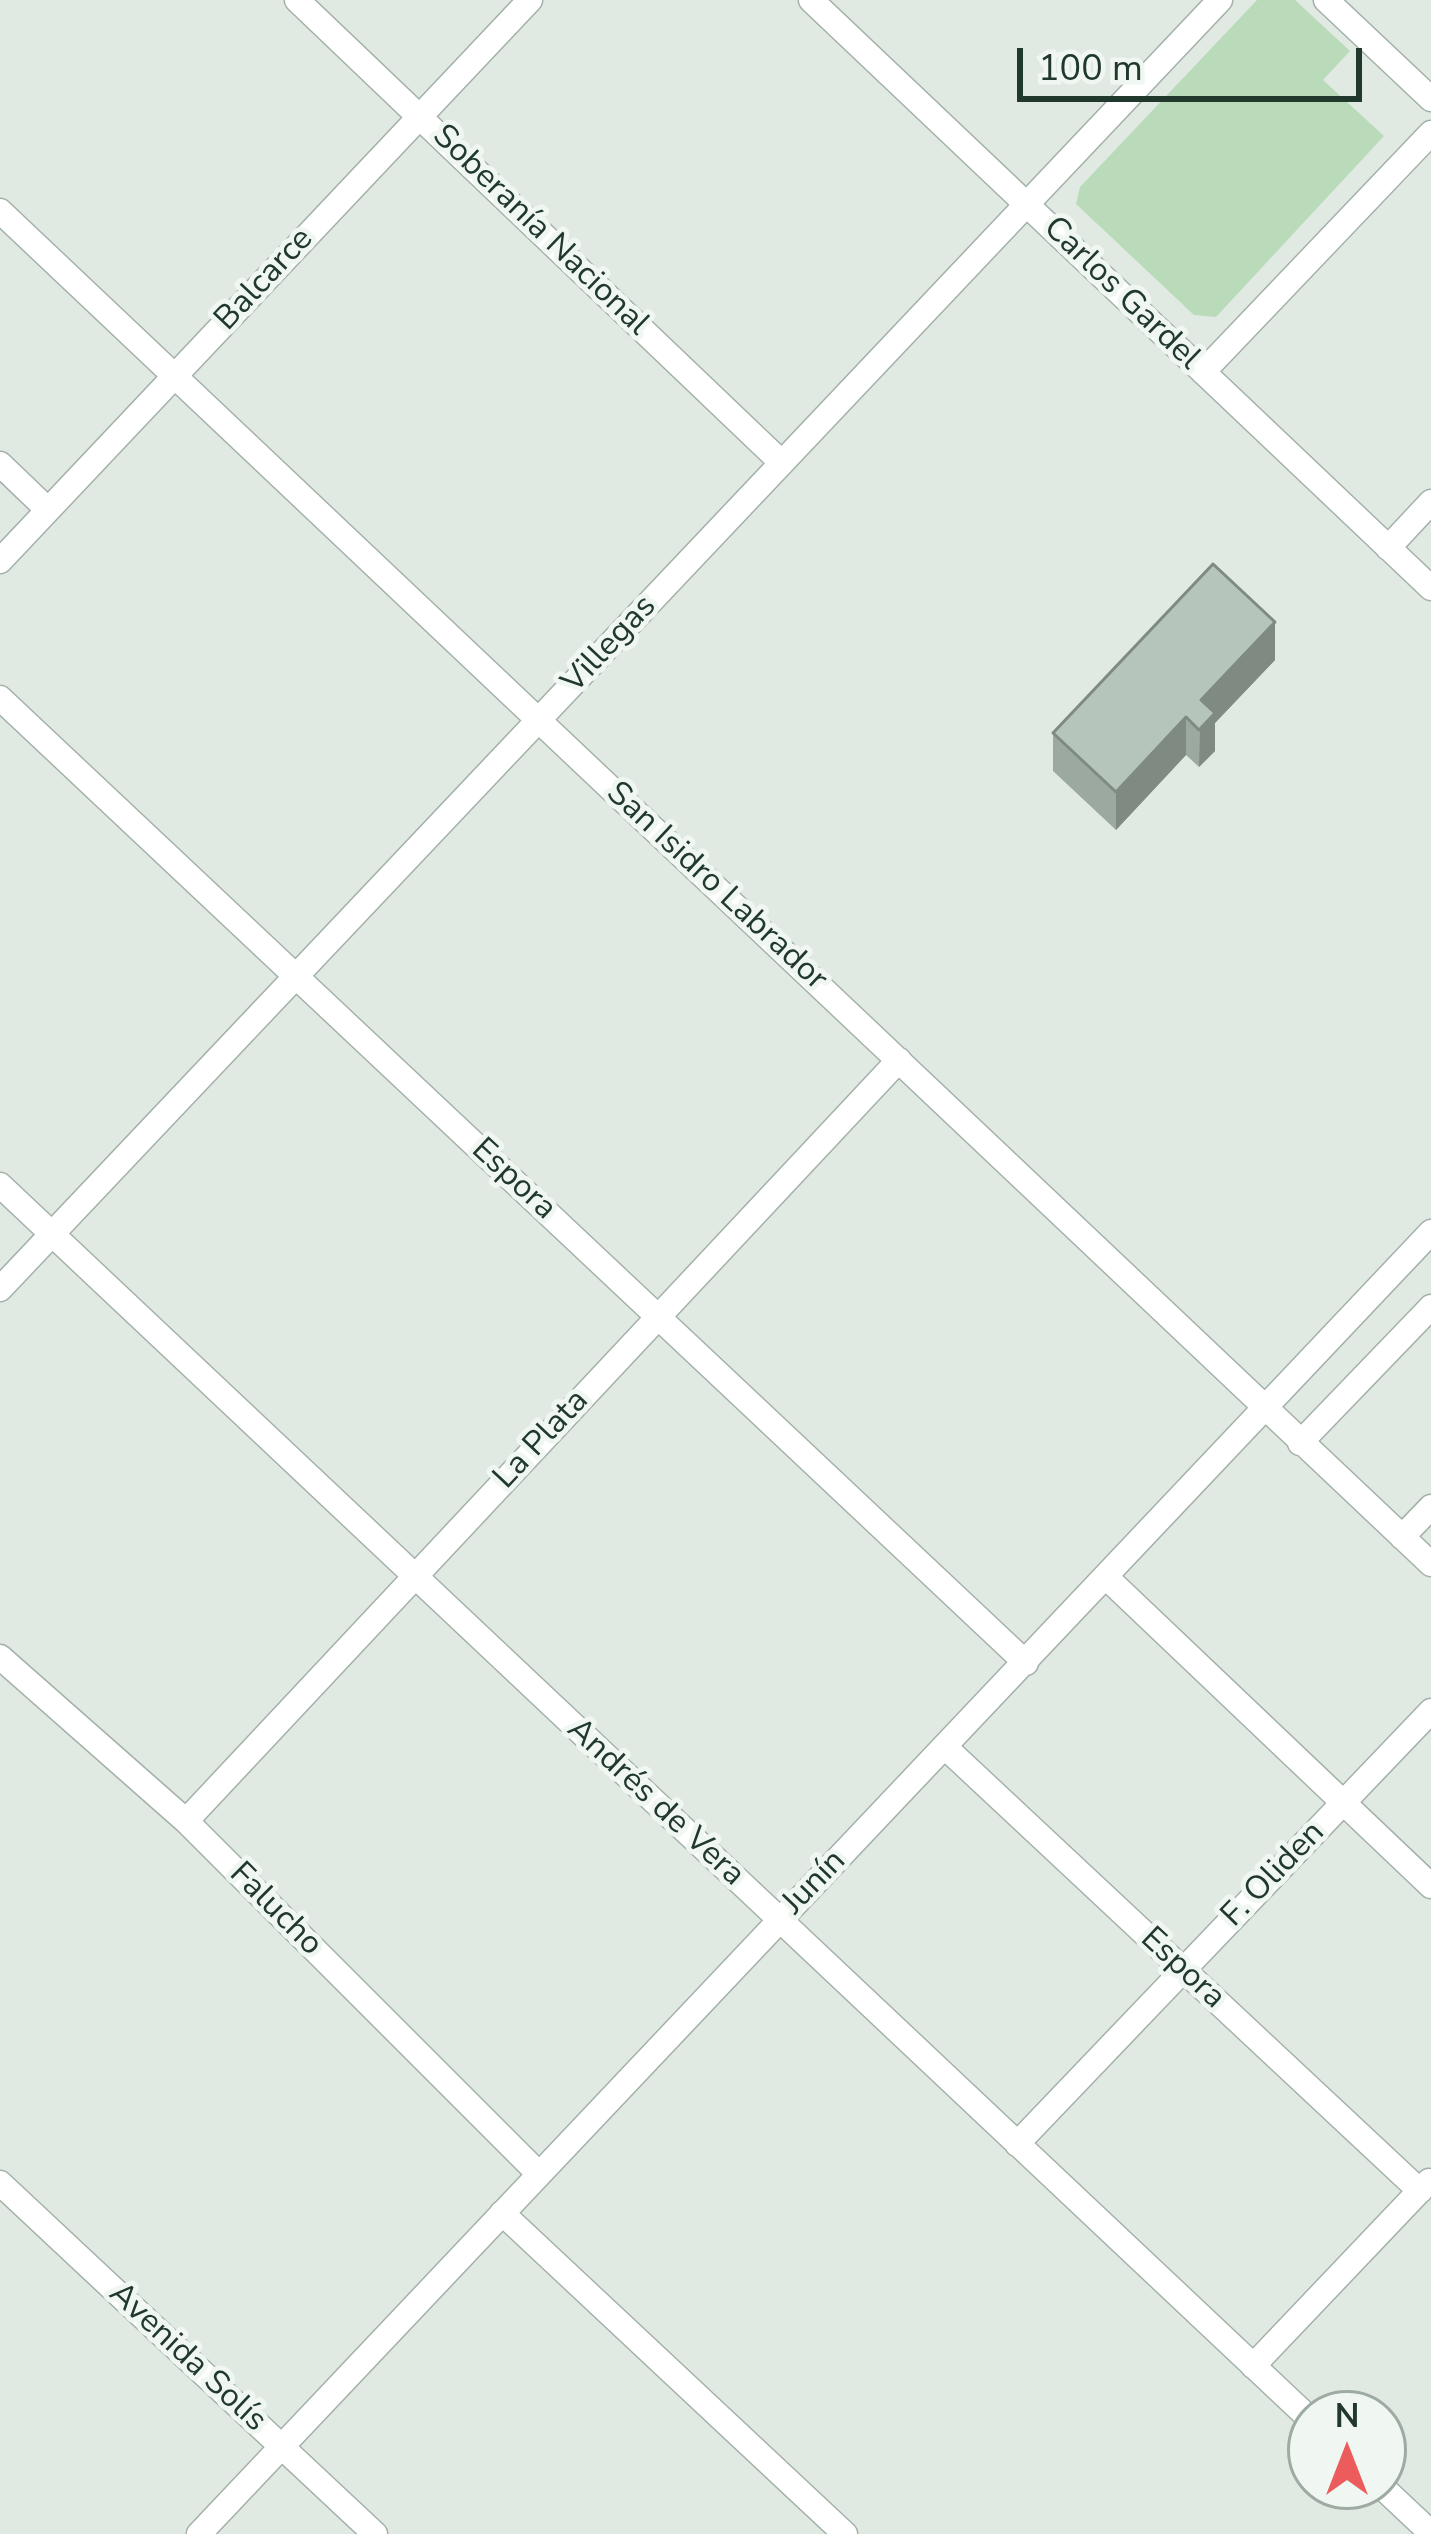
<!DOCTYPE html>
<meta charset="utf-8">
<style>
body{margin:0}
#map{position:relative;width:1431px;height:2534px;overflow:hidden;background:#e0eae3;font-family:"Nunito Sans",sans-serif}
canvas{display:block}
.north{position:absolute;left:1287px;top:2390px;width:120px;height:120px;box-sizing:border-box;background:#f0f7f2;border:3px solid #9daba3;border-radius:50%;rotate:0deg;font-size:33px;font-weight:700;line-height:48px;text-align:center;color:#21392d}
.north::after{content:'';display:block;margin:auto;width:42px;height:54px;background:#ec5c5d;clip-path:polygon(50% 0,100% 100%,50% 72%,0 100%)}
.scale{position:absolute;left:1017px;top:48px;width:345px;height:54px;box-sizing:border-box;border:6px solid #21392d;border-top:0;padding-left:15px;font-size:36px;line-height:42px;white-space:nowrap;color:#21392d;-webkit-text-stroke:9px #f0f7f2;paint-order:stroke}
</style>
<div id="map">
<canvas width="1431" height="2534"></canvas>
<div class="north">N</div>
<div class="scale">100 m</div>
</div>
<script>
const ctx = document.querySelector('canvas').getContext('2d');
ctx.lineJoin = 'round';
function fillPath(path, color) {
  ctx.fillStyle = color;
  ctx.fill(path, 'evenodd');
}
function shape(rows) {
  const path = new Path2D();
  for (const r of rows) {
    path.moveTo(r[0], r[1]);
    for (let i = 2; i < r.length; i += 2) path.lineTo(r[i], r[i + 1]);
  }
  return path;
}
function trace(path, color, width, dash) {
  ctx.strokeStyle = color;
  ctx.lineWidth = width;
  ctx.lineCap = dash ? 'butt' : 'round';
  ctx.setLineDash(dash || []);
  ctx.stroke(path);
}
function label(font, color, halo, rows, align = 'center') {
  ctx.font = font + ' "Nunito Sans",sans-serif';
  ctx.lineWidth = 10;
  ctx.setLineDash([]);
  ctx.textBaseline = 'middle';
  ctx.strokeStyle = halo;
  ctx.fillStyle = color;
  for (const [text, x, y, turn = 0] of rows) {
    ctx.save();
    ctx.translate(x, y);
    ctx.rotate((+turn || 0) * Math.PI / 180);
    ctx.textAlign = isNaN(turn) ? turn : align;
    if (halo) ctx.strokeText(text, 0, 0);
    ctx.fillText(text, 0, 0);
    ctx.restore();
  }
}
const green = shape([
 [1257,0,1295,0,1350,51,1323,80,1384,136,1216,317,1194,315,1076,204,1080,187]
]);
const minor = shape([
 [297,0,782,463],
 [811,0,1431,588],
 [1326,0,1431,99],
 [0,211,1431,1564],
 [1203,372,1431,133],
 [0,464,48,510],
 [1388,548,1431,502],
 [0,561,530,0],
 [0,698,1026,1663],
 [0,1185,1311,2420],
 [0,1289,1220,0],
 [1300,1443,1431,1307],
 [1402,1537,1431,1507],
 [1106,1577,1431,1886],
 [0,1657,186,1821,539,2174],
 [945,1747,1420,2191],
 [186,1821,899,1060],
 [1017,2144,1431,1711],
 [0,2183,375,2534],
 [502,2213,845,2534],
 [1253,2366,1429,2181],
 [1381,2486,1431,2533],
 [199,2534,1431,1232]
]);
const wall = shape([
 [1275,660,1215,723,1215,751,1199,767,1186,755,1116,830,1053,771,1053,733]
]);
const shadedWall = shape([
 [1275,622,1275,660,1215,723,1215,751,1199,767,1201,700],
 [1186,717,1186,755,1116,830,1116,792]
]);
const building = shape([
 [1213,564,1275,622,1201,700,1215,713,1199,730,1186,717,1116,792,1053,733,1213,564]
]);
const streetNames = [
 ["Soberanía Nacional",540,231,44],
 ["Balcarce",265,280,-47],
 ["Carlos Gardel",1121,294,44],
 ["Villegas",610,645,-47],
 ["San Isidro Labrador",716,887,43],
 ["Espora",513,1180,43],
 ["La Plata",542,1440,-47],
 ["Andrés de Vera",655,1803,43],
 ["F. Oliden",1274,1875,-46],
 ["Junín",815,1883,-46],
 ["Falucho",275,1910,45],
 ["Espora",1182,1969,43],
 ["Avenida Solís",187,2358,43]
];
fillPath(green, '#b9dbba');
trace(minor, '#a3b1a9', 27);
trace(minor, '#fff', 24);
fillPath(wall, '#9ca9a1');
fillPath(shadedWall, '#7f8a83');
fillPath(building, '#b5c5bb');
trace(building, '#7f8a83', 3);
label('33px', '#21392d', '#f0f7f2', streetNames);
</script>
